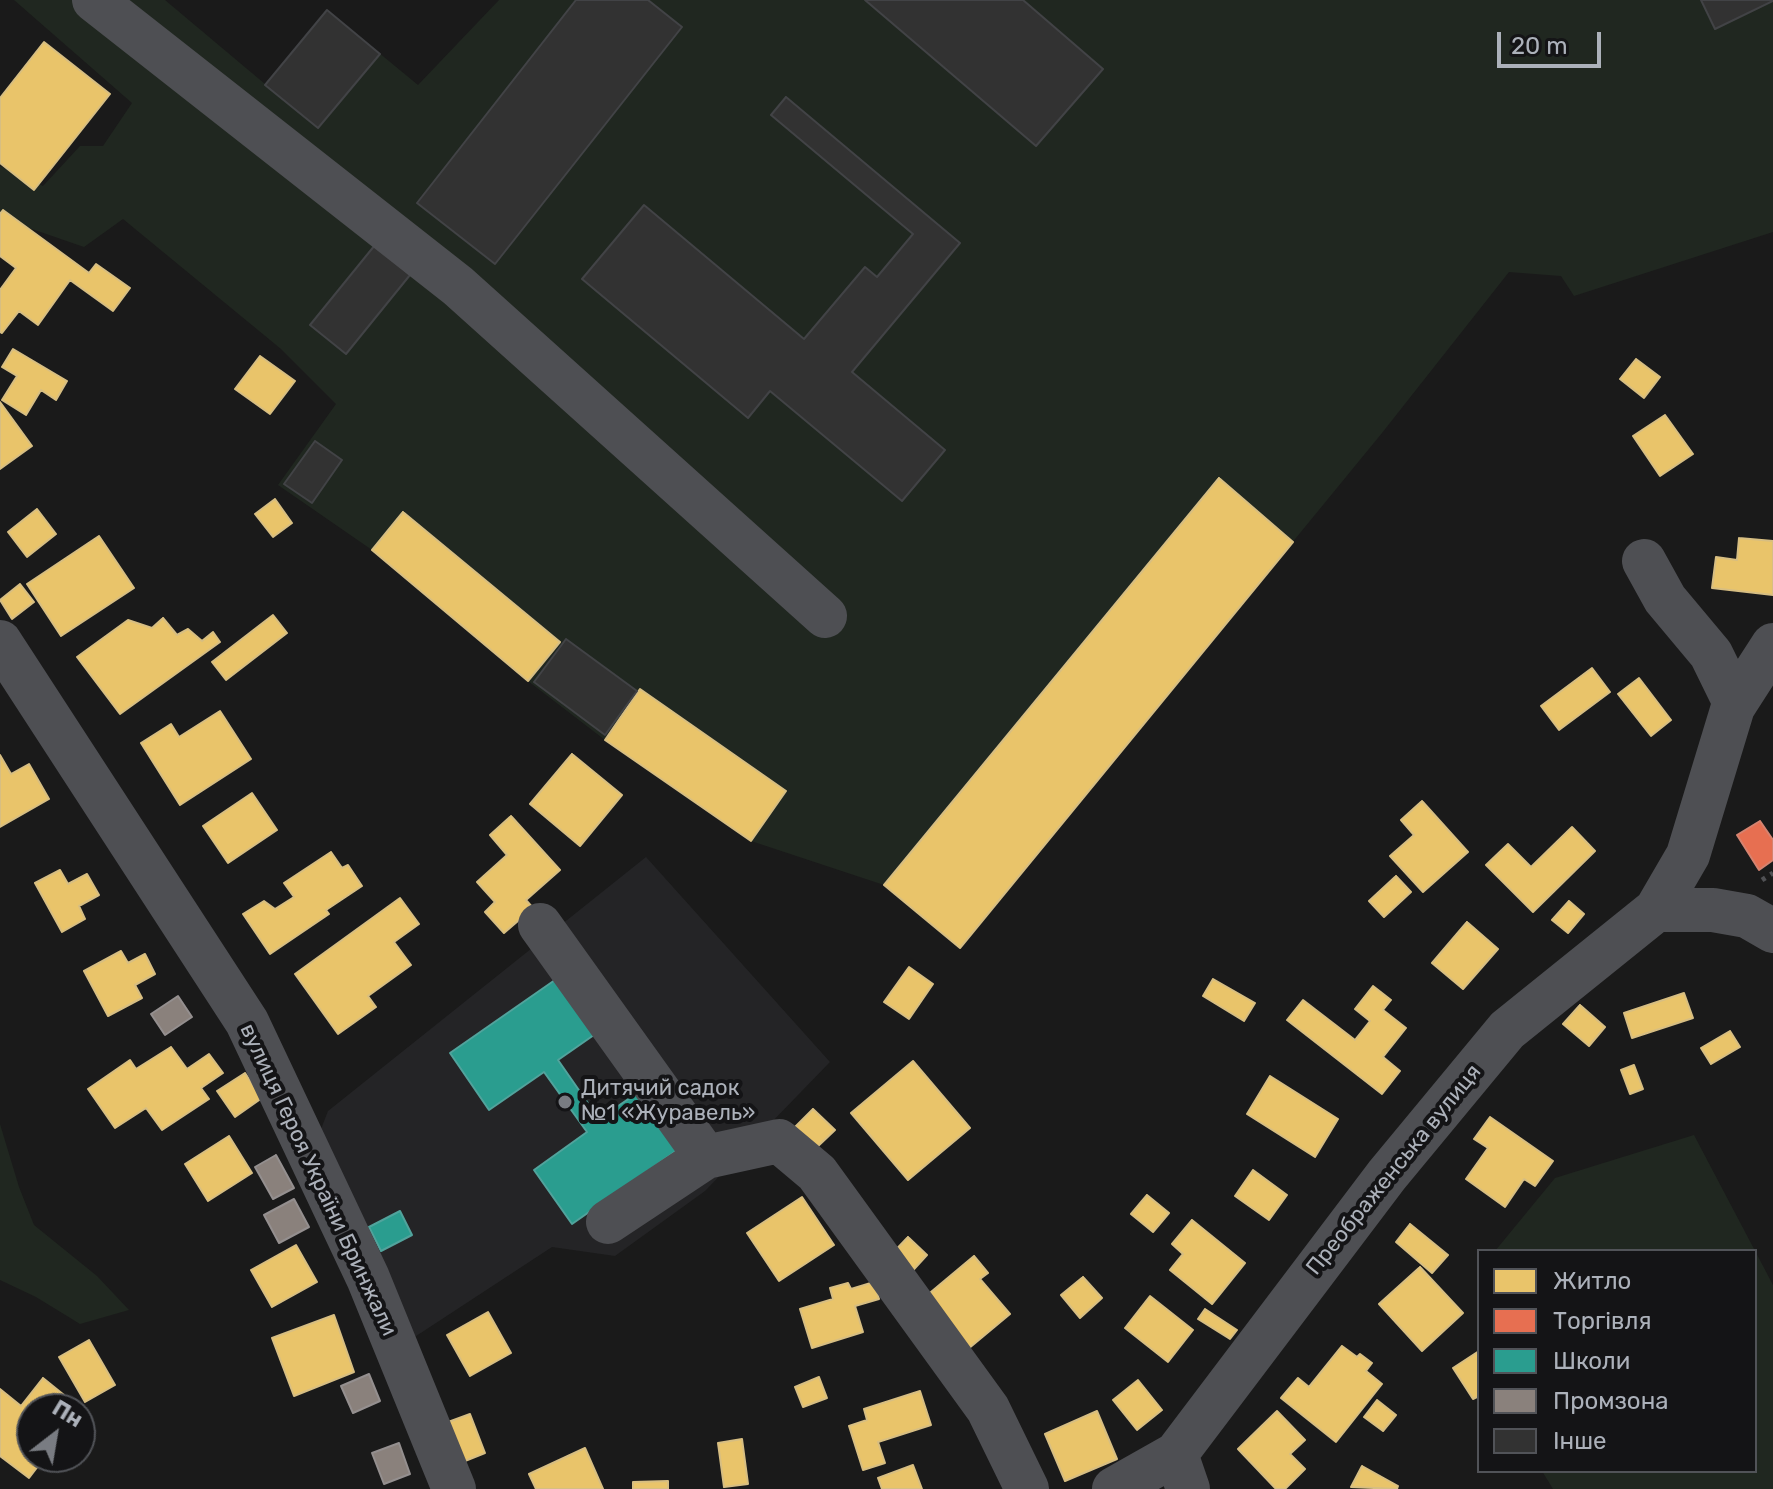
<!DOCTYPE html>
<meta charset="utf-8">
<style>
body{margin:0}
#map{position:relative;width:1773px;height:1489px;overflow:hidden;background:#1a1a1a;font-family:Rubik,sans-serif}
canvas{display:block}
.legend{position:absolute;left:1477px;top:1249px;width:280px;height:224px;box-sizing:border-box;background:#141416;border:2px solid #515358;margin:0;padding:10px 14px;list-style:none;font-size:24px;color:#acb1ba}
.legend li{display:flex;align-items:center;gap:16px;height:40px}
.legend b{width:40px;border:2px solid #515358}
.north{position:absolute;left:16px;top:1393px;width:80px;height:80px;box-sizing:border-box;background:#141416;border:2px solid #515358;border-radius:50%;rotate:31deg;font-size:22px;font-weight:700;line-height:32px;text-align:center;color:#acb1ba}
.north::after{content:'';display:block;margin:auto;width:28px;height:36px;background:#797c82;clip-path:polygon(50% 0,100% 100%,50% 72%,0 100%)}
.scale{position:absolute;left:1497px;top:32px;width:104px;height:36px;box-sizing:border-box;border:4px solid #acb1ba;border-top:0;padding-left:10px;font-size:24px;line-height:28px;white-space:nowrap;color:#acb1ba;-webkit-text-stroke:6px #141416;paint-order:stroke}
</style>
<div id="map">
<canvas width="1773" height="1489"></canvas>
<ul class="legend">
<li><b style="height:22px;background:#e9c46a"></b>Житло</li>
<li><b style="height:22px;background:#e76f51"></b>Торгівля</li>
<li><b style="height:22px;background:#2a9d8f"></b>Школи</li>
<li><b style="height:22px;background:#8a817c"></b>Промзона</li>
<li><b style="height:22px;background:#323232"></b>Інше</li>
</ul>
<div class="north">Пн</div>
<div class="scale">20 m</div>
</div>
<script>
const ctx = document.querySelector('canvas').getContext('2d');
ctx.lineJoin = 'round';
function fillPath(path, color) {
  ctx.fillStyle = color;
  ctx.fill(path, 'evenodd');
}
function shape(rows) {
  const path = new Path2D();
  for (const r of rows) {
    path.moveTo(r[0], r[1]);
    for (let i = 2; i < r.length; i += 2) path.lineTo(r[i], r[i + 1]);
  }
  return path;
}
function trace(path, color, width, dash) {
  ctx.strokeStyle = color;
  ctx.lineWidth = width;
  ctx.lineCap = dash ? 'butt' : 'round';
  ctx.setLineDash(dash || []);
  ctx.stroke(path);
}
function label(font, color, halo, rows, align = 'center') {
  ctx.font = font + ' Rubik,sans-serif';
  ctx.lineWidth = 8;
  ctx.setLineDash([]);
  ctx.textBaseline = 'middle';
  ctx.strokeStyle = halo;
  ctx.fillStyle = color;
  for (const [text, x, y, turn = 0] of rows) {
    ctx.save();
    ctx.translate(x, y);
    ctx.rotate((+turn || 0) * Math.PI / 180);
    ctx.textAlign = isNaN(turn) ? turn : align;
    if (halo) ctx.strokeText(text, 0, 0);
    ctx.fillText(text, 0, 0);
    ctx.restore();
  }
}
const built = shape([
 [646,857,830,1062,705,1191,615,1256,552,1247,407,1342,318,1137,328,1111]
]);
const green = shape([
 [14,0,165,0,265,84,327,10,418,85,499,0,1773,0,1773,232,1574,296,1561,276,1509,272,1382,433,960,948,884,885,751,841,605,740,528,681,372,550,278,485,336,404,281,349,123,219,84,247,0,218,0,166,43,186,80,146,103,146,132,103],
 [0,1124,19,1187,34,1225,97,1276,129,1310,80,1324,36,1297,0,1280],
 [1694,1135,1773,1285,1773,1489,1553,1489,1542,1471,1755,1471,1755,1251,1495,1251,1555,1178]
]);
const homes = shape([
 [44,42,110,94,34,190,0,163,0,98,44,42],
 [3,210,89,273,96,264,130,288,113,311,70,280,38,325,19,311,2,333,0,332,0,290,16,268,0,256,0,214,3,210],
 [13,349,67,381,56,400,41,390,26,415,2,400,17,376,2,367,13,349],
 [260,356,295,381,270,414,235,389,260,356],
 [1636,359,1660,377,1644,398,1620,379,1636,359],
 [0,402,32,446,0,469,0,402],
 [1665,415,1693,454,1660,476,1633,436,1665,415],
 [1219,478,1293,542,960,948,884,885,1219,478],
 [275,499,292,523,273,537,255,514,275,499],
 [37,509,56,534,27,557,8,532,37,509],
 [403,512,560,642,528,681,372,550,403,512],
 [99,536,134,588,61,636,27,584,99,536],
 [1739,538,1773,541,1773,595,1712,588,1716,557,1737,560,1739,538],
 [20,584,34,602,12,619,0,600,20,584],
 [273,615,287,633,226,680,212,662,273,615],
 [163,618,177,635,188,629,202,641,213,632,220,642,120,714,77,657,128,620,152,628,163,618],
 [1592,668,1610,692,1559,730,1541,706,1592,668],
 [1639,678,1671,720,1651,736,1618,694,1639,678],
 [640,689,786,791,751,841,605,740,640,689],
 [220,711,251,759,180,805,141,743,171,724,179,737,220,711],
 [572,754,622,795,580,846,530,804,572,754],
 [0,755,11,774,29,764,49,799,0,827,0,755],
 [252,793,277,830,228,863,203,826,252,793],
 [1422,801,1468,852,1423,892,1390,856,1414,835,1401,820,1422,801],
 [511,816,560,870,526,900,533,908,504,933,485,912,495,902,477,882,507,855,490,835,511,816],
 [1572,827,1595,851,1533,912,1486,865,1508,844,1531,867,1572,827],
 [331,852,342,868,348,865,362,886,326,910,329,914,270,954,243,914,264,901,275,909,294,897,284,883,331,852],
 [60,870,68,884,87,874,99,895,79,906,85,919,62,932,35,883,60,870],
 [1396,876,1411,892,1384,917,1369,901,1396,876],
 [400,898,419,924,394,942,411,965,368,996,376,1007,338,1034,295,974,400,898],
 [1569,901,1584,914,1568,933,1552,920,1569,901],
 [1467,922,1498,949,1463,989,1432,963,1467,922],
 [121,951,128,963,145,954,155,974,135,985,142,998,108,1016,84,971,121,951],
 [909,967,933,984,909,1019,884,1002,909,967],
 [1213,979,1255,1003,1244,1021,1203,996,1213,979],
 [1373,986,1391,1000,1383,1010,1406,1028,1383,1057,1400,1071,1382,1094,1287,1020,1303,1000,1355,1040,1370,1021,1355,1009,1373,986],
 [1684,993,1693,1018,1632,1038,1624,1013,1684,993],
 [1580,1005,1605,1027,1589,1046,1563,1024,1580,1005],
 [1730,1031,1740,1047,1711,1064,1701,1048,1730,1031],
 [171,1047,187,1069,209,1054,223,1073,201,1088,209,1099,162,1130,146,1108,115,1128,88,1089,130,1060,136,1069,171,1047],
 [913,1061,970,1128,908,1180,851,1113,913,1061],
 [1634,1065,1643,1089,1630,1094,1621,1070,1634,1065],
 [245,1073,262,1098,235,1117,217,1091,245,1073],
 [1270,1076,1338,1119,1315,1157,1247,1114,1270,1076],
 [813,1109,835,1130,815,1149,794,1128,813,1109],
 [1490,1117,1553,1161,1535,1186,1524,1179,1505,1207,1466,1179,1488,1148,1474,1139,1490,1117],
 [229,1136,252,1173,208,1201,185,1164,229,1136],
 [1253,1170,1287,1195,1269,1220,1235,1196,1253,1170],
 [1147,1195,1169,1213,1153,1232,1131,1214,1147,1195],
 [802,1197,834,1245,779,1281,747,1233,802,1197],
 [1192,1220,1245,1263,1212,1304,1170,1270,1183,1254,1172,1244,1192,1220],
 [1410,1224,1448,1255,1432,1273,1396,1242,1410,1224],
 [908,1237,927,1255,905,1279,886,1260,908,1237],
 [296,1245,317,1282,272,1307,251,1270,296,1245],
 [974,1256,988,1273,980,1279,1010,1314,968,1349,925,1297,974,1256],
 [1420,1267,1463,1313,1422,1351,1379,1304,1420,1267],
 [1083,1277,1102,1298,1080,1318,1061,1295,1083,1277],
 [874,1282,879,1299,855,1306,863,1332,812,1348,800,1309,833,1299,830,1288,848,1283,851,1289,874,1282],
 [1150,1296,1193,1330,1168,1362,1125,1328,1150,1296],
 [1205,1309,1237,1330,1230,1339,1198,1319,1205,1309],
 [488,1312,511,1353,470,1376,447,1335,488,1312],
 [334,1315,354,1372,294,1396,272,1338,334,1315],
 [89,1340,115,1385,85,1402,59,1357,89,1340],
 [1342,1346,1357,1357,1360,1354,1372,1363,1366,1371,1382,1384,1336,1442,1281,1398,1298,1378,1309,1387,1342,1346],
 [1479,1351,1479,1396,1473,1399,1453,1368,1479,1351],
 [819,1377,827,1398,803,1407,795,1387,819,1377],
 [43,1378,64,1395,53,1409,32,1409,32,1457,45,1457,29,1478,0,1456,0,1389,21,1406,43,1378],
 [1138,1380,1162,1410,1137,1430,1113,1400,1138,1380],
 [920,1391,931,1425,878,1442,885,1463,863,1470,849,1426,867,1420,864,1409,920,1391],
 [1377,1400,1396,1415,1383,1431,1364,1417,1377,1400],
 [1097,1411,1117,1459,1065,1481,1045,1434,1097,1411],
 [1277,1411,1305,1440,1290,1454,1305,1469,1285,1489,1276,1489,1238,1449,1277,1411],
 [470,1414,485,1453,455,1465,440,1425,470,1414],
 [742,1439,748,1484,724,1487,718,1443,742,1439],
 [585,1448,603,1489,536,1489,529,1474,585,1448],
 [913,1465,922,1489,882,1489,878,1478,913,1465],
 [1362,1466,1398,1486,1397,1489,1351,1487,1362,1466],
 [668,1481,668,1489,633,1489,633,1482,668,1481]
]);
const shops = shape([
 [1760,821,1773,840,1773,860,1759,870,1737,835,1760,821]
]);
const schools = shape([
 [565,973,604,1028,558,1060,599,1119,646,1087,686,1144,572,1224,534,1170,587,1132,544,1072,489,1110,450,1053,565,973],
 [400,1211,412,1235,381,1251,369,1227,400,1211]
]);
const industry = shape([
 [178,996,192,1017,165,1035,151,1014,178,996],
 [276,1155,294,1188,273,1199,255,1167,276,1155],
 [294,1199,309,1227,279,1243,264,1215,294,1199],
 [369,1374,380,1401,353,1413,341,1386,369,1374],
 [399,1443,410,1474,384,1484,372,1453,399,1443]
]);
const building = shape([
 [576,0,648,0,682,27,495,264,417,203,576,0],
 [865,0,1023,0,1103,69,1036,146,865,0],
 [1701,0,1773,0,1773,1,1715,29,1701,0],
 [327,10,380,54,318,128,265,85,327,10],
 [786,97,960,243,852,372,945,450,902,501,770,391,748,418,582,279,644,205,804,339,865,267,877,277,913,234,771,115,786,97],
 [375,245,410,275,346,354,310,325,375,245],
 [315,441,342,460,312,503,284,484,315,441],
 [566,639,637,691,605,735,534,682,566,639]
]);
const path = shape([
 [1762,880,1773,873]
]);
const minor = shape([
 [94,0,458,286,825,616],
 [1644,561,1665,599,1711,654,1735,703],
 [0,642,247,1022,368,1278,454,1489],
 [1656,910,1688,855,1733,707,1773,645],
 [540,925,706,1157],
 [608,1222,706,1157,779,1141,817,1173,988,1409,1027,1489],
 [1176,1454,1188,1489],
 [1114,1489,1176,1454,1387,1175,1507,1030,1656,910,1713,910,1747,916,1773,931]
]);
const markers = [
 [565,1102,8,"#797c82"]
];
const poiNames = [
 ["Дитячий садок",581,1089],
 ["№1 «Журавель»",581,1114]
];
const streetNames = [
 ["Преображенська вулиця",1394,1170,-51],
 ["вулиця Героя України Бринжали",318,1180,65]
];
fillPath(built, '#242426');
fillPath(green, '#202720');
fillPath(homes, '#e9c46a');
trace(homes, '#d7be82', 2);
fillPath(shops, '#e76f51');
trace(shops, '#d58370', 2);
fillPath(schools, '#2a9d8f');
trace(schools, '#51a39c', 2);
fillPath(industry, '#8a817c');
trace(industry, '#948f8f', 2);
fillPath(building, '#323232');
trace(building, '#424346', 2);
trace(path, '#505154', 5, [4, 6]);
trace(minor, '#4e4f53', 44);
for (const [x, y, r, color] of markers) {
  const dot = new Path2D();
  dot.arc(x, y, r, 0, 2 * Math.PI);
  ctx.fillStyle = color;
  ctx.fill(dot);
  trace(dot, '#141416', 3);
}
label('22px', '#acb1ba', '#141416', poiNames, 'left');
label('22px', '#acb1ba', '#141416', streetNames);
</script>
